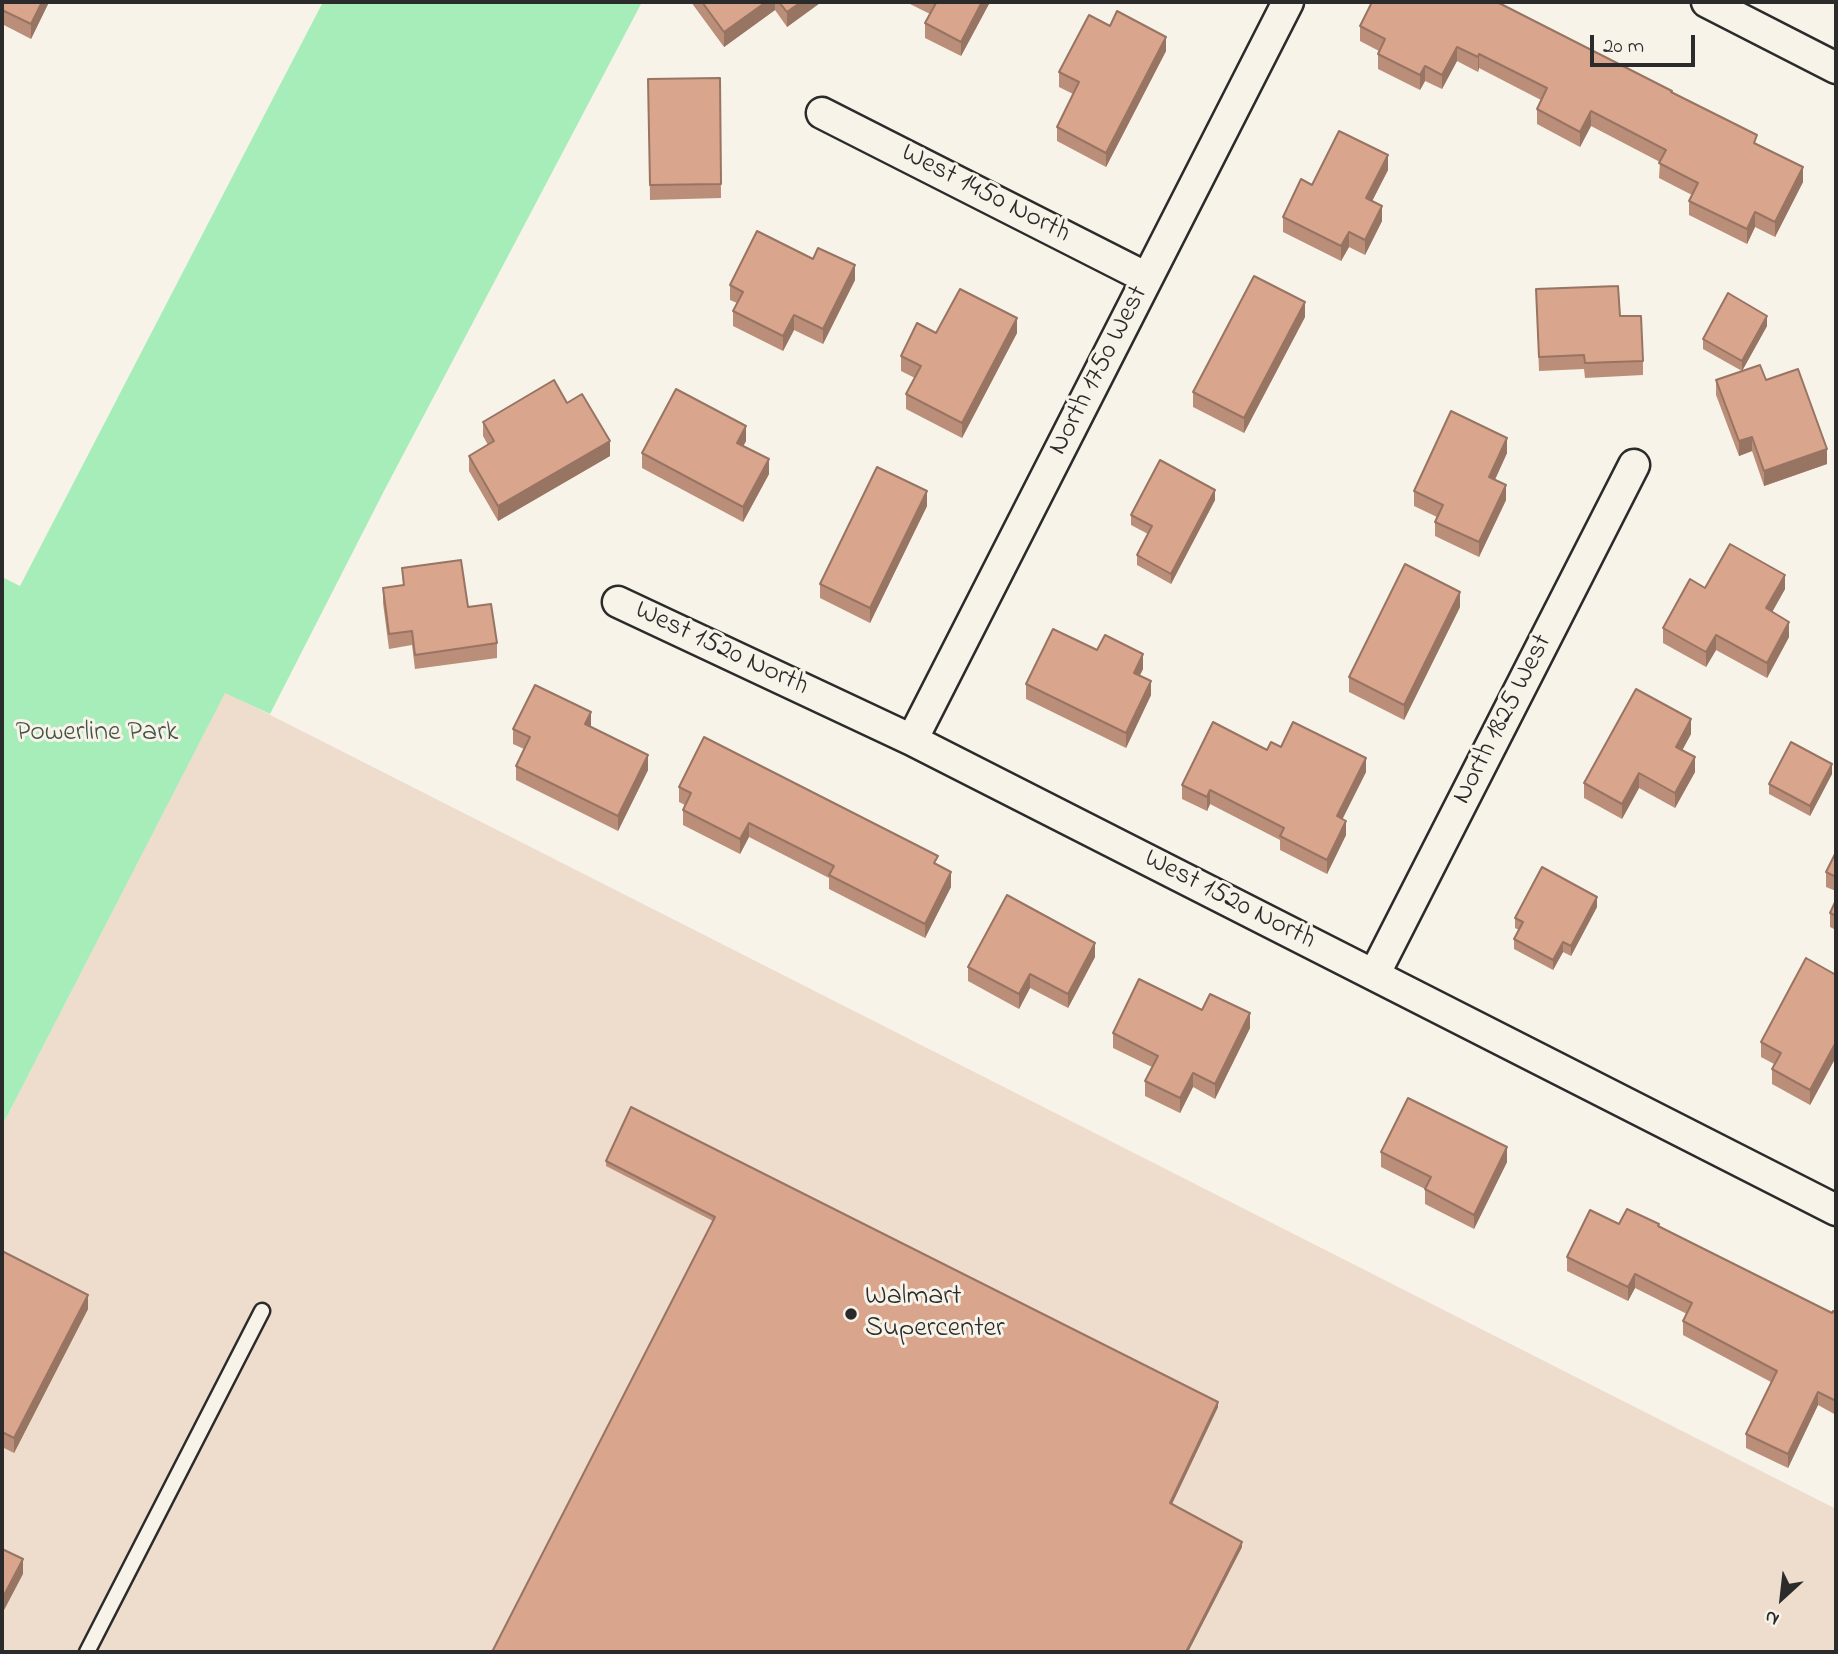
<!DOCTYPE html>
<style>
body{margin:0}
#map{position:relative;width:1838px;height:1654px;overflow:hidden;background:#f7f3e8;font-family:"Indie Flower",sans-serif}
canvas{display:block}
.frame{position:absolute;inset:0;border:4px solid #2b2b2b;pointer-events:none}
.north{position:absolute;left:1747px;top:1563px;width:70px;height:70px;-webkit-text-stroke:5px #f7f3e8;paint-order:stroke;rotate:207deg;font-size:19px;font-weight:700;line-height:28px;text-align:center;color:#2b2b2b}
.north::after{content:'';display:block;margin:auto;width:24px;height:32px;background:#2b2b2b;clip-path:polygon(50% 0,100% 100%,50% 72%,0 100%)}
.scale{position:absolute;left:1590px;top:35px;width:105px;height:32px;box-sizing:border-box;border:4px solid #2b2b2b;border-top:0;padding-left:9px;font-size:21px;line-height:24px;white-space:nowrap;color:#2b2b2b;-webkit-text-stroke:5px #f7f3e8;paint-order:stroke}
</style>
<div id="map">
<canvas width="1838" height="1654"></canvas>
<div class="frame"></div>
<div class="north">N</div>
<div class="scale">20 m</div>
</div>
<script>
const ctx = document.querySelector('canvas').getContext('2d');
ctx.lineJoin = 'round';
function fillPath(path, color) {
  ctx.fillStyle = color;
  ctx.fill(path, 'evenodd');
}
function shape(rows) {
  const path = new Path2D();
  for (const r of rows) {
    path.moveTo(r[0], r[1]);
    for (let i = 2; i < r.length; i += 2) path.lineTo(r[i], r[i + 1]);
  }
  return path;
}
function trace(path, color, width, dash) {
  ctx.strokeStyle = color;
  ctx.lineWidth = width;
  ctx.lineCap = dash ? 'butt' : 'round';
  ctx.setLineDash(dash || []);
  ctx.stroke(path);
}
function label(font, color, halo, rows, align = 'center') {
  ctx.font = font + ' "Indie Flower",sans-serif';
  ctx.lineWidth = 6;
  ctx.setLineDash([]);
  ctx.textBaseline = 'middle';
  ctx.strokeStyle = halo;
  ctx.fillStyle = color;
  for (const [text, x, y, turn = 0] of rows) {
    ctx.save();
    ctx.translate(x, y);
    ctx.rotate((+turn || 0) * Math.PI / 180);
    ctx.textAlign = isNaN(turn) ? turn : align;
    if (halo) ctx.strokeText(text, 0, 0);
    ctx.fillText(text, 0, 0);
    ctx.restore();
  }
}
const built = shape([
 [225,692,1836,1509,1836,1652,2,1652,2,1126]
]);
const green = shape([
 [323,2,642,2,385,489,270,714,225,693,2,1126,2,577,20,586]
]);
const lane = shape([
 [87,1652,262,1311]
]);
const street = shape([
 [1707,2,1836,68],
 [822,113,1147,278],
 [618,602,912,740,1836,1210],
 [912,740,1288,2],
 [1374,975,1634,465]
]);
const wall = shape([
 [2,2,49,2,31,39,2,24],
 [691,2,820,2,820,3,787,27,775,10,724,47],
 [906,2,990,2,961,56,925,38,925,23,930,14],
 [1110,26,1166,51,1106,167,1057,141,1057,127,1073,94,1059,87,1059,72],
 [1360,26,1672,93,1757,144,1803,182,1775,237,1755,227,1747,244,1689,215,1689,201,1692,195,1659,178,1660,162,1591,126,1580,147,1537,124,1537,109,1541,100,1479,68,1478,72,1457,61,1442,89,1425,81,1420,90,1378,69,1378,54,1379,51,1360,41],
 [720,78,721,198,650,200,648,79],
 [1388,170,1372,201,1382,221,1365,255,1349,247,1341,261,1283,232,1283,217,1312,185],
 [855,280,823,344,794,330,783,351,733,326,733,311,737,303,730,300,730,285],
 [1536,289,1620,316,1643,361,1643,375,1585,378,1584,369,1539,371],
 [1305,317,1244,433,1193,407,1193,392],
 [1767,326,1742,371,1703,349,1703,339],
 [936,333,1017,333,962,438,906,409,906,394,915,378,901,371,901,356],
 [1716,380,1766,380,1827,464,1764,486,1752,451,1739,456,1716,395],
 [567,403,610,456,498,521,469,471,469,456,488,445,483,436,483,422],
 [746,441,743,446,769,474,743,522,642,468,642,453],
 [1507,453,1495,480,1506,500,1479,557,1435,536,1435,522,1437,517,1414,506,1414,491],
 [1215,500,1171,584,1137,565,1137,555,1148,534,1131,525,1131,515],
 [927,506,870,623,820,598,820,584],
 [402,568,468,607,497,643,497,658,415,669,412,645,389,649,383,603,383,588,403,585],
 [1705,588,1785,589,1772,612,1789,637,1767,678,1716,650,1706,667,1663,643,1663,628],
 [1460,607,1404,720,1349,692,1349,677],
 [1097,650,1143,669,1140,675,1151,695,1126,748,1026,699,1026,684],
 [591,727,648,770,618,831,516,780,516,766,524,749,513,744,513,729],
 [1691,734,1682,750,1695,772,1675,808,1639,788,1622,819,1584,798,1584,783],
 [1281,747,1366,772,1342,819,1346,835,1327,874,1280,850,1280,840,1210,804,1207,811,1182,799,1182,785,1267,750],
 [1832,774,1810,816,1769,794,1769,784],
 [679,787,938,865,951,887,925,938,829,889,829,878,749,837,740,854,683,825,683,810,685,805,679,802],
 [1836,852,1836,891,1826,887,1826,872],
 [1836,900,1836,930,1830,927,1830,913],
 [1597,907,1571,956,1563,952,1553,970,1514,949,1514,939,1519,930,1515,928,1515,918],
 [1095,957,1068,1008,1030,988,1019,1009,968,981,968,967],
 [1836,975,1836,1057,1810,1105,1772,1084,1772,1069,1774,1064,1761,1057,1761,1042],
 [1202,1010,1250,1028,1215,1099,1193,1087,1180,1113,1145,1096,1145,1081,1152,1067,1113,1048,1113,1033],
 [1381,1152,1507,1162,1474,1229,1425,1204,1425,1189,1381,1167],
 [606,1161,1218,1407,1172,1504,1242,1547,1188,1652,713,1221,606,1166],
 [1659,1226,1832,1313,1836,1313,1836,1415,1818,1405,1788,1468,1746,1448,1746,1434,1771,1382,1683,1335,1683,1321,1687,1314,1635,1288,1628,1301,1567,1271,1567,1257],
 [2,1251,88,1309,14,1453,2,1447]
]);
const shadedWall = shape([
 [42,2,49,2,31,39,31,24],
 [766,2,775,2,775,10,724,47,724,32],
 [801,2,820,2,820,3,787,27,787,12],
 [982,2,990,2,961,56,961,42],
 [1166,37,1166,51,1106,167,1106,153],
 [1457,47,1457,61,1442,89,1442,75],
 [1479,54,1479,68,1478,72,1478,57],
 [1425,66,1425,81,1420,90,1420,75],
 [1591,111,1591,126,1580,147,1580,132],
 [1388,155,1388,170,1366,213,1366,198],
 [1803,167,1803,182,1775,237,1775,222],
 [1382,206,1382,221,1365,255,1365,240],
 [1755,212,1755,227,1747,244,1747,229],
 [1349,232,1349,247,1341,261,1341,246],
 [855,265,855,280,823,344,823,329],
 [1305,302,1305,317,1244,433,1244,418],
 [794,315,794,330,783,351,783,336],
 [1767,316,1767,326,1742,371,1742,361],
 [1017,318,1017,333,962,438,962,423],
 [746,426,746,441,737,458,737,443],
 [1752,437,1752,451,1739,456,1739,441],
 [1507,438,1507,453,1489,492,1489,477],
 [610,441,610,456,498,521,498,506],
 [1827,449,1827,464,1764,486,1764,471],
 [769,459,769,474,743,522,743,507],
 [1506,485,1506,500,1479,557,1479,542],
 [1215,490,1215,500,1171,584,1171,574],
 [927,491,927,506,870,623,870,608],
 [1785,575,1785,589,1766,623,1766,608],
 [1460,592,1460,607,1404,720,1404,705],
 [1789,622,1789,637,1767,678,1767,663],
 [1716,635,1716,650,1706,667,1706,652],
 [1143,654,1143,669,1134,687,1134,673],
 [1151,681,1151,695,1126,748,1126,733],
 [591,712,591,727,585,724],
 [1691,719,1691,734,1676,762,1676,747],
 [648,755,648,770,618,831,618,816],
 [1695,757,1695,772,1675,808,1675,793],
 [1366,758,1366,772,1337,830,1337,816],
 [1832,764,1832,774,1810,816,1810,806],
 [1639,773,1639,788,1622,819,1622,804],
 [1210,790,1210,804,1207,811,1207,797],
 [1346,821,1346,835,1327,874,1327,860],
 [749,823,749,837,740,854,740,839],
 [951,872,951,887,925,938,925,924],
 [1597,897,1597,907,1571,956,1571,946],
 [1563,942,1563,952,1553,970,1553,960],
 [1095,943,1095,957,1068,1008,1068,994],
 [1030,974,1030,988,1019,1009,1019,994],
 [1250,1013,1250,1028,1215,1099,1215,1084],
 [1836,1042,1836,1057,1810,1105,1810,1090],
 [1193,1073,1193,1087,1180,1113,1180,1098],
 [1507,1147,1507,1162,1474,1229,1474,1215],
 [1635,1274,1635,1288,1628,1301,1628,1287],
 [88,1295,88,1309,14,1453,14,1438],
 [1818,1392,1818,1405,1788,1468,1788,1454],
 [1218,1402,1218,1407,1170,1508,1170,1503],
 [1242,1542,1242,1547,1188,1652,1186,1652],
 [23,1559,23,1574,2,1614,2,1599]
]);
const building = shape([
 [2,2,42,2,31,24,2,10,2,2],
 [702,2,766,2,724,32,702,2],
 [779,2,801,2,787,12,779,2],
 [934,2,982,2,961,42,925,23,936,3,934,2],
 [1372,2,1497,2,1672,91,1671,92,1757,135,1754,143,1803,167,1775,222,1755,212,1747,229,1689,201,1698,183,1659,163,1666,150,1591,111,1580,132,1537,109,1547,88,1479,54,1478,57,1457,47,1442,75,1425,66,1420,75,1378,54,1385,39,1360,26,1372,2],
 [1117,11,1166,37,1106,153,1057,127,1079,82,1059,72,1089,15,1110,26,1117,11],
 [720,78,721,184,650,185,648,79,720,78],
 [1339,131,1388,155,1366,198,1382,206,1365,240,1349,232,1341,246,1283,217,1301,179,1312,185,1339,131],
 [757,231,813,259,818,248,855,265,823,329,794,315,783,336,733,311,743,292,730,285,757,231],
 [1254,276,1305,302,1244,418,1193,392,1254,276],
 [1618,286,1620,316,1641,316,1643,361,1585,363,1584,355,1539,357,1536,289,1618,286],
 [960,289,1017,318,962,423,906,394,921,366,901,356,917,323,936,333,960,289],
 [1728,293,1767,316,1742,361,1703,339,1728,293],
 [1760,365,1766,380,1798,369,1827,449,1764,471,1752,437,1739,441,1716,380,1760,365],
 [554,380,567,403,582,394,610,441,498,506,469,456,494,441,483,422,554,380],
 [676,389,746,426,737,443,769,459,743,507,642,453,676,389],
 [1451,411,1507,438,1489,477,1506,485,1479,542,1435,522,1443,505,1414,491,1451,411],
 [1160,460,1215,490,1171,574,1137,555,1152,526,1131,515,1160,460],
 [877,467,927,491,870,608,820,584,877,467],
 [1730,544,1785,575,1766,608,1789,622,1767,663,1716,635,1706,652,1663,628,1690,579,1705,588,1730,544],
 [461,560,468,607,491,604,497,643,415,655,412,631,389,634,383,588,404,585,402,568,461,560],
 [1405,564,1460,592,1404,705,1349,677,1405,564],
 [1053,629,1097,650,1105,635,1143,654,1134,673,1151,681,1126,733,1026,684,1053,629],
 [535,685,591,712,585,724,648,755,618,816,516,766,530,737,513,729,535,685],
 [1636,689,1691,719,1676,747,1695,757,1675,793,1639,773,1622,804,1584,783,1636,689],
 [1213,722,1267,750,1271,742,1281,747,1293,722,1366,758,1337,816,1346,821,1327,860,1280,836,1284,828,1210,790,1207,797,1182,785,1213,722],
 [704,737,938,856,934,863,951,872,925,924,829,875,834,866,749,823,740,839,683,810,691,793,679,787,704,737],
 [1791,742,1832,764,1810,806,1769,784,1791,742],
 [1836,852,1836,877,1826,872,1836,852],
 [1542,867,1597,897,1571,946,1563,942,1553,960,1514,939,1523,922,1515,918,1542,867],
 [1007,895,1095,943,1068,994,1030,974,1019,994,968,967,1007,895],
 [1836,900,1836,916,1830,913,1836,900],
 [1806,958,1836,975,1836,1042,1810,1090,1772,1069,1781,1053,1761,1042,1806,958],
 [1139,979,1202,1010,1210,994,1250,1013,1215,1084,1193,1073,1180,1098,1145,1081,1158,1056,1113,1033,1139,979],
 [1408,1098,1507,1147,1474,1215,1425,1189,1431,1177,1381,1152,1408,1098],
 [631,1107,1218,1402,1170,1503,1242,1542,1186,1652,492,1652,715,1217,606,1161,631,1107],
 [1627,1209,1659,1224,1658,1226,1832,1313,1833,1311,1836,1313,1836,1401,1818,1392,1788,1454,1746,1434,1777,1371,1683,1321,1692,1303,1635,1274,1628,1287,1567,1257,1590,1210,1619,1224,1627,1209],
 [2,1251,88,1295,14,1438,2,1432,2,1251],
 [2,1549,23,1559,2,1599,2,1549]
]);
const markers = [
 [851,1314,7,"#2b2b2b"]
];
const streetNames = [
 ["West 1450 North",985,195,27],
 ["North 1750 West",1100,371,-63],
 ["West 1520 North",721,650,25],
 ["North 1825 West",1504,720,-63],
 ["West 1520 North",1229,901,27]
];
const parkNames = [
 ["Powerline Park",97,734]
];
const poiNames = [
 ["Walmart",865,1298],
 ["Supercenter",865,1330]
];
fillPath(built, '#eedccd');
fillPath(green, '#a6edba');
trace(lane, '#2b2b2b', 19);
trace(street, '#2b2b2b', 35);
trace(lane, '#f7f3e8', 14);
trace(street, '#f7f3e8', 30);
fillPath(wall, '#bb8e79');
fillPath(shadedWall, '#987463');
fillPath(building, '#d9a58d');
trace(building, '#987463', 2);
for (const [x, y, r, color] of markers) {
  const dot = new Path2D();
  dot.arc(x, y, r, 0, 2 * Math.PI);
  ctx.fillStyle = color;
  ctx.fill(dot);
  trace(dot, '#f7f3e8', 2.5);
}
label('28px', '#2b2b2b', '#f7f3e8', streetNames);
label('28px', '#445248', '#f7f3e8', parkNames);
label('28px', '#2b2b2b', '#f7f3e8', poiNames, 'left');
</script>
